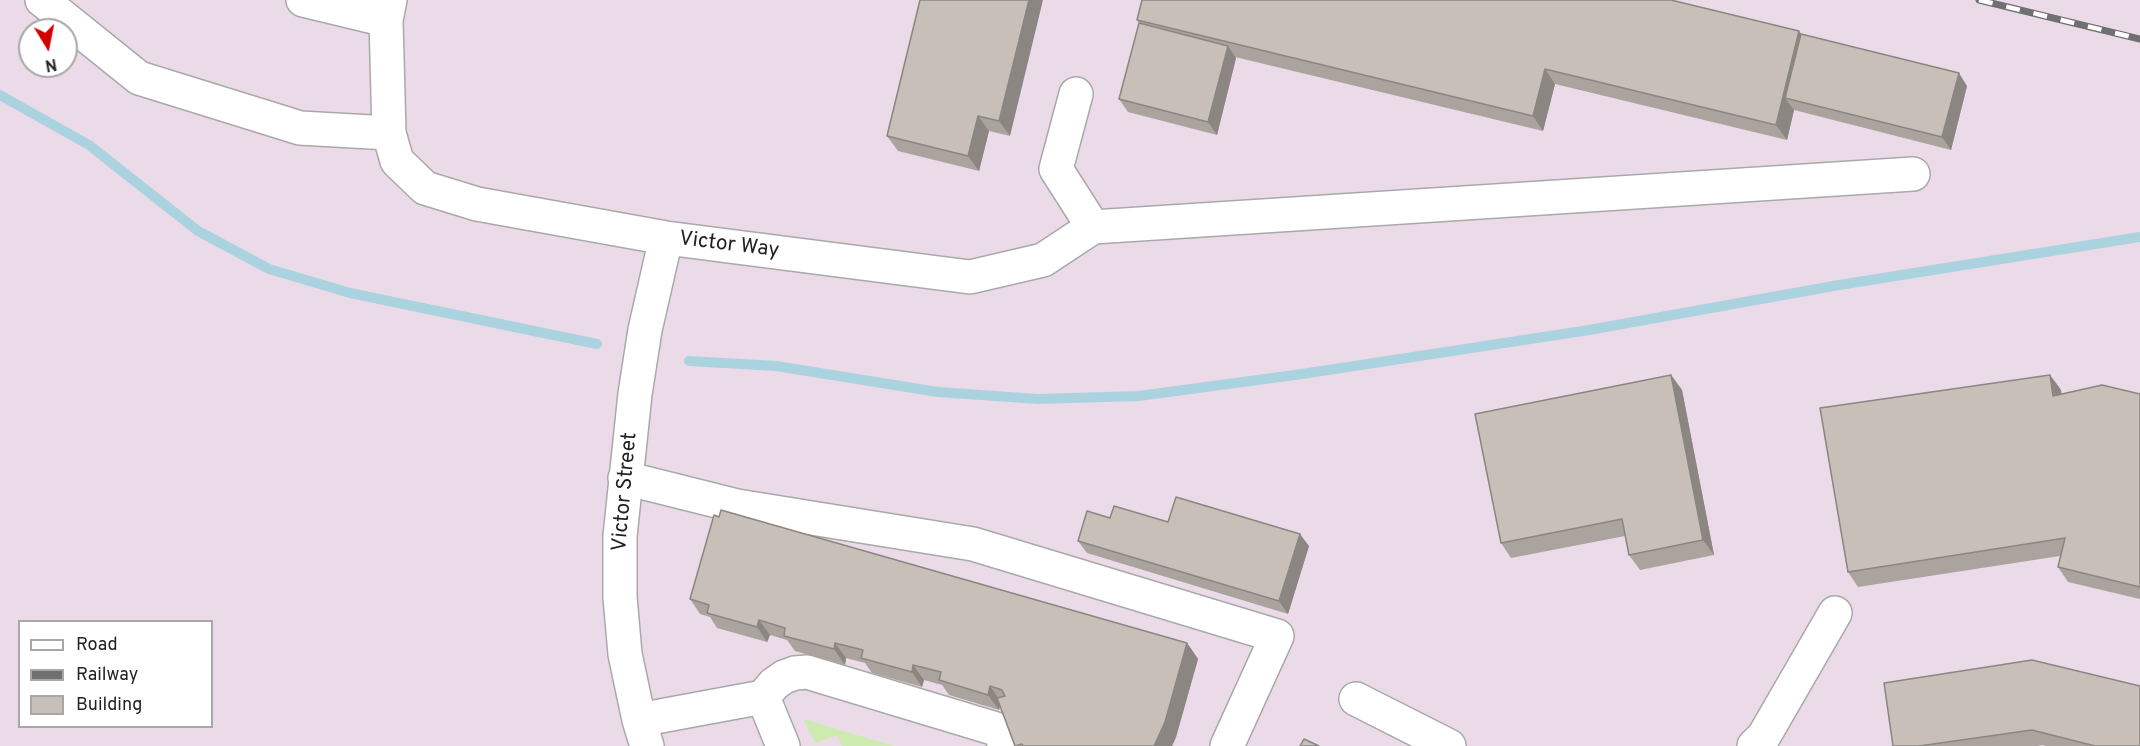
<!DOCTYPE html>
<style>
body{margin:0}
#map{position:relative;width:2140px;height:746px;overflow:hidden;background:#f2efe9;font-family:Overpass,sans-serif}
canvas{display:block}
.legend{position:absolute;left:18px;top:620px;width:195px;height:108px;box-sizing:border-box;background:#fff;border:2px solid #a7a7a7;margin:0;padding:8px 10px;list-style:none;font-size:18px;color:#222}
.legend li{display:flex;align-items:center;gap:12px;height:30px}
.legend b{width:30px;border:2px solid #a7a7a7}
.north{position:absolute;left:18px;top:18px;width:60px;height:60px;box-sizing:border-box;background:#fff;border:2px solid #a7a7a7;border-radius:50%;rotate:170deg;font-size:16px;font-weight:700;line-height:24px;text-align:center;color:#222}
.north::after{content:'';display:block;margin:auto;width:21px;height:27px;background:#d40000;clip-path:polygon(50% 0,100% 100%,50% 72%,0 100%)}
</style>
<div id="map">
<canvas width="2140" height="746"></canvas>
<ul class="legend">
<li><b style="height:8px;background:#fff"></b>Road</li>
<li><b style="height:8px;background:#707070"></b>Railway</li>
<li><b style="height:16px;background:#c7bfb8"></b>Building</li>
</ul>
<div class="north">N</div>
</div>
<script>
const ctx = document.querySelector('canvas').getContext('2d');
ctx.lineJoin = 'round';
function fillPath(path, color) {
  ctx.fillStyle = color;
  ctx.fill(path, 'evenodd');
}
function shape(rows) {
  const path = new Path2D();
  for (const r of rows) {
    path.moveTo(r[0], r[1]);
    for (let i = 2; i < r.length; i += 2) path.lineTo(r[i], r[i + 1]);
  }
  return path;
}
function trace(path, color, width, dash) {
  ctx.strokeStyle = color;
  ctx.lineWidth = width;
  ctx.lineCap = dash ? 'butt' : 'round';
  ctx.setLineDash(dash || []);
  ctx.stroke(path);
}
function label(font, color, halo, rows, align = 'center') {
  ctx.font = font + ' Overpass,sans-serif';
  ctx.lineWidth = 4.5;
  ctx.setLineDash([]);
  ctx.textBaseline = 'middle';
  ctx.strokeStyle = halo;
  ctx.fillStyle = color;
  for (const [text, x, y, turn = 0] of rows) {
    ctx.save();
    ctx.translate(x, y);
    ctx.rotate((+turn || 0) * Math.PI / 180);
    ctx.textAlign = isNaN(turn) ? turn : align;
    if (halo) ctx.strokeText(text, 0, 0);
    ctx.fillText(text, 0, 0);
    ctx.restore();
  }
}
const industrial = shape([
 [0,0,2140,0,2140,746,0,746],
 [30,30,66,30,66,66,30,66],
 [20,622,212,622,212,726,20,726]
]);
const grass = shape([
 [803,719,894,746,842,746,838,735,815,743]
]);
const stream = shape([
 [0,95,89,145,198,231,269,269,350,293,597,344],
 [689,361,776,366,938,392,1038,399,1139,396,1302,374,1589,330,1839,285,2140,237]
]);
const minor = shape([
 [42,0,139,78,300,128,389,133],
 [303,0,386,20,390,0],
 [386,20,389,133,397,161,425,188,477,204,666,238,970,277,1043,260,1093,227,1913,174],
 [1076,94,1056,169,1093,227],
 [625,478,737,506,973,544,1277,636,1227,746],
 [1356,699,1449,746],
 [639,720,763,697],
 [647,746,639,720,625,654,620,597,620,536,635,394,645,330,666,238],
 [783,746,763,697,774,684,784,677,795,673,807,672,996,729,1003,737,1004,746],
 [1754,746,1764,736,1835,613]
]);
const rail = shape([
 [1979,0,2140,39]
]);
const wall = shape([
 [920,0,1010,136,989,131,979,171,898,151,887,136],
 [1137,20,1799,31,1801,34,1967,86,1951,150,1794,110,1787,140,1555,84,1543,131,1235,57,1236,58,1217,135,1128,112,1119,99,1139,23],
 [1671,375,1682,390,1714,555,1640,570,1629,555,1625,536,1511,558,1501,543],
 [2050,375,2061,390,2061,394,2140,394,2140,599,2068,582,2058,567,2060,556,1858,587,1848,572],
 [1110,518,1168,522,1309,546,1288,614,1087,553,1078,541],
 [690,599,1187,643,1198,659,1176,737,1172,746,1015,746,1000,706,999,710,949,695,942,685,924,680,922,687,872,673,865,663,846,658,845,665,795,651,787,640,770,635,767,642,717,628,710,617,700,614],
 [1884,683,2140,746,2046,746,2043,745,2037,746,1893,746]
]);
const shadedWall = shape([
 [1029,0,1043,0,1010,136,999,121],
 [1799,31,1810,46,1785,98,1794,110,1787,140,1776,125],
 [1228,46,1236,58,1217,135,1208,122],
 [1545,69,1555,84,1543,131,1533,116],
 [1959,73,1967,86,1951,150,1942,137],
 [978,116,989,131,979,171,968,156],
 [1671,375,1682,390,1714,555,1703,540],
 [2050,375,2061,390,2064,411,2053,396],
 [1300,534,1309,546,1288,614,1279,601],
 [759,620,770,635,767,642,757,627],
 [835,643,846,658,845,665,834,649],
 [1187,643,1198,659,1176,737,1172,746,1154,746],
 [913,665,924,680,922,687,912,672],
 [990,686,1001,702,999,710,988,695]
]);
const building = shape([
 [920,0,1029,0,999,121,978,116,968,156,887,136,920,0],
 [1142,0,1671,0,1799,31,1776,125,1545,69,1533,116,1137,20,1142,0],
 [1139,23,1228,46,1208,122,1119,99,1139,23],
 [1801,34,1959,73,1942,137,1785,98,1801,34],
 [1671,375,1703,540,1629,555,1622,519,1501,543,1475,414,1671,375],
 [2050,375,2053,396,2102,385,2140,394,2140,587,2058,567,2065,538,1848,572,1820,408,2050,375],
 [1176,497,1300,534,1279,601,1078,541,1087,511,1110,518,1114,506,1168,522,1176,497],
 [721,510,1187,643,1165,722,1154,746,1023,746,1022,744,1015,746,997,698,1005,696,1002,690,990,686,988,695,939,680,941,672,913,665,912,672,861,658,863,650,835,643,834,649,784,636,785,628,759,620,757,627,707,613,709,605,690,599,714,515,719,517,721,510],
 [2032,660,2140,686,2140,746,2095,746,2032,730,1919,746,1893,746,1884,683,2032,660],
 [1304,739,1319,746,1300,746,1304,739]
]);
const streetNames = [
 ["Victor Way",729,246,7],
 ["Victor Street",626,492,-85]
];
fillPath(industrial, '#ebdbe8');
fillPath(grass, '#cdebb0');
trace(stream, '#aad3df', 10);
trace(minor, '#a9a9a9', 36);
trace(minor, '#fff', 33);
trace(rail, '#707070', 7);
trace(rail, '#fff', 4.5, [14]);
fillPath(wall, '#aba49e');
fillPath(shadedWall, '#8b8681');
fillPath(building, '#c7bfb8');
trace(building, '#8b8681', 1.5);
label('21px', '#222', '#fff', streetNames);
</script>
